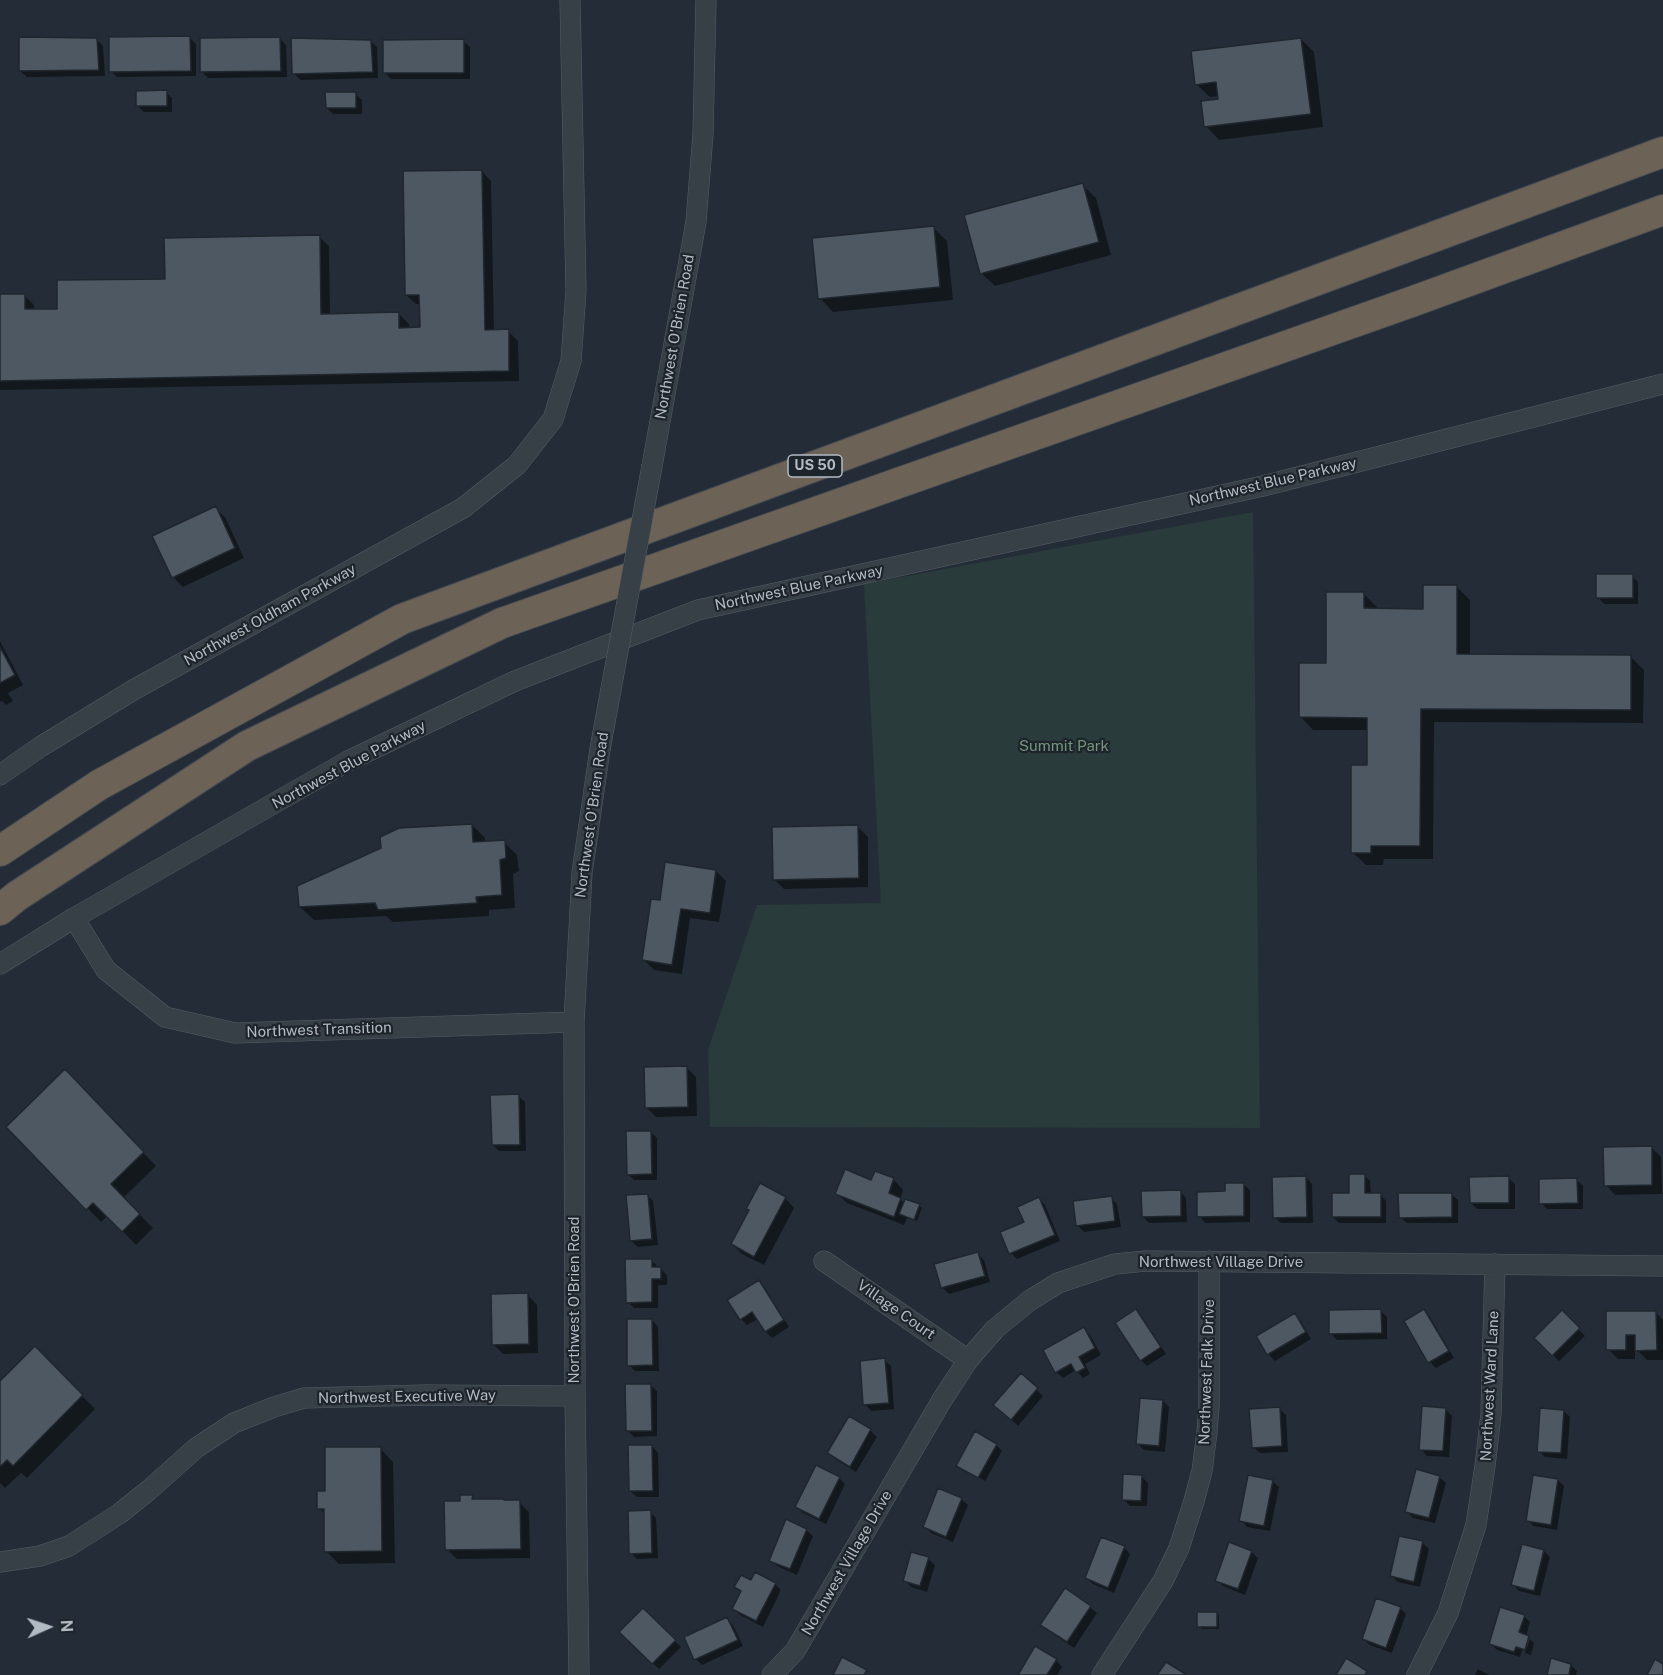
<!DOCTYPE html>
<style>
body{margin:0}
#map{position:relative;width:1663px;height:1675px;overflow:hidden;background:#242d37;font-family:"Public Sans",sans-serif}
canvas{display:block}
.north{position:absolute;left:18px;top:1597px;width:60px;height:60px;-webkit-text-stroke:4px #1d242c;paint-order:stroke;rotate:87deg;font-size:16px;font-weight:700;line-height:24px;text-align:center;color:#b2bac3}
.north::after{content:'';display:block;margin:auto;width:21px;height:27px;background:#b2bac3;clip-path:polygon(50% 0,100% 100%,50% 72%,0 100%)}
</style>
<div id="map">
<canvas width="1663" height="1675"></canvas>
<div class="north">N</div>
</div>
<script>
const ctx = document.querySelector('canvas').getContext('2d');
ctx.lineJoin = 'round';
function fillPath(path, color) {
  ctx.fillStyle = color;
  ctx.fill(path, 'evenodd');
}
function shape(rows) {
  const path = new Path2D();
  for (const r of rows) {
    path.moveTo(r[0], r[1]);
    for (let i = 2; i < r.length; i += 2) path.lineTo(r[i], r[i + 1]);
  }
  return path;
}
function trace(path, color, width, dash) {
  ctx.strokeStyle = color;
  ctx.lineWidth = width;
  ctx.lineCap = dash ? 'butt' : 'round';
  ctx.setLineDash(dash || []);
  ctx.stroke(path);
}
function label(font, color, halo, rows, align = 'center') {
  ctx.font = font + ' "Public Sans",sans-serif';
  ctx.lineWidth = 4.5;
  ctx.setLineDash([]);
  ctx.textBaseline = 'middle';
  ctx.strokeStyle = halo;
  ctx.fillStyle = color;
  for (const [text, x, y, turn = 0] of rows) {
    ctx.save();
    ctx.translate(x, y);
    ctx.rotate((+turn || 0) * Math.PI / 180);
    ctx.textAlign = isNaN(turn) ? turn : align;
    if (halo) ctx.strokeText(text, 0, 0);
    ctx.fillText(text, 0, 0);
    ctx.restore();
  }
}
const green = shape([
 [1253,512,1260,1128,710,1127,708,1050,757,905,881,903,864,584]
]);
const shadow = shape([
 [189,37,196,44,196,76,117,77,111,71],
 [280,39,286,45,287,77,208,78,202,72],
 [1301,39,1314,52,1323,127,1219,140,1206,126,1220,101,1219,96,1210,97,1196,84],
 [97,40,103,46,105,76,27,77,20,71],
 [370,41,377,47,378,78,300,80,294,73],
 [463,41,470,47,470,79,391,79,385,73],
 [166,92,172,98,172,112,144,112,138,106],
 [355,94,362,100,362,114,333,114,327,108],
 [482,171,491,181,494,331,508,331,518,341,519,381,0,390,0,296,24,295,34,305,34,311,59,310,319,237,329,246,330,315,399,314,409,324,409,329,421,328,421,304,416,304,406,295],
 [1082,185,1096,198,1111,255,995,286,981,273],
 [934,228,947,241,953,300,833,312,820,298],
 [215,508,225,517,244,558,183,587,173,577],
 [1632,576,1638,582,1638,604,1604,604,1598,597],
 [1457,587,1470,600,1470,655,1631,657,1644,670,1643,723,1434,722,1433,859,1384,859,1383,865,1366,865,1352,852,1368,766,1368,730,1313,730,1300,716,1364,594,1377,607,1377,610,1424,610],
 [0,641,23,685,8,693,13,701,6,705,2,701,0,702],
 [472,825,485,838,485,843,504,842,517,855,519,871,513,874,515,908,489,910,489,916,393,922,386,916,314,920,300,907],
 [858,827,868,837,868,887,784,889,774,879],
 [716,871,726,881,719,922,690,918,682,974,654,970,644,960,661,902],
 [686,1067,696,1077,697,1116,656,1117,647,1108],
 [65,1071,156,1166,123,1198,153,1228,136,1245,108,1215,101,1222,8,1127],
 [518,1096,525,1102,526,1151,499,1151,493,1145],
 [651,1132,657,1138,657,1180,634,1180,628,1174],
 [1651,1147,1661,1157,1662,1194,1615,1195,1606,1185],
 [876,1173,894,1180,903,1190,900,1199,905,1204,919,1206,922,1208,917,1221,907,1218,904,1225,847,1203,837,1193,872,1182],
 [1364,1175,1370,1181,1371,1194,1380,1194,1386,1201,1386,1223,1339,1223,1333,1217],
 [1306,1177,1312,1184,1313,1223,1281,1223,1275,1217],
 [1508,1178,1515,1184,1515,1209,1477,1209,1471,1203],
 [1577,1180,1583,1186,1583,1209,1547,1209,1541,1203],
 [1243,1184,1250,1190,1250,1222,1205,1223,1199,1216,1227,1193],
 [1180,1191,1186,1198,1187,1222,1149,1223,1143,1217],
 [1451,1194,1458,1200,1458,1223,1407,1223,1400,1217],
 [647,1195,653,1201,658,1245,638,1247,631,1241],
 [785,1198,794,1208,764,1265,742,1254,732,1244],
 [1111,1198,1117,1204,1121,1227,1084,1232,1078,1226],
 [1039,1199,1045,1205,1060,1241,1017,1259,1011,1253],
 [978,1254,984,1260,990,1282,949,1294,942,1287],
 [651,1260,657,1266,657,1269,661,1269,667,1275,667,1285,658,1285,658,1308,634,1308,628,1302],
 [759,1282,765,1288,789,1327,772,1338,766,1332,758,1319,747,1325,741,1319],
 [528,1295,537,1305,538,1353,503,1354,493,1344],
 [1380,1310,1387,1317,1387,1339,1337,1340,1331,1334],
 [1136,1311,1142,1317,1166,1354,1147,1366,1141,1360],
 [1424,1311,1430,1317,1454,1358,1436,1368,1430,1362,1406,1322],
 [1562,1312,1585,1336,1559,1361,1536,1338],
 [1655,1312,1663,1320,1663,1360,1647,1360,1635,1348,1635,1359,1618,1359,1608,1349,1607,1313],
 [1295,1315,1301,1321,1311,1339,1275,1361,1268,1354,1258,1336],
 [652,1320,658,1327,659,1371,635,1371,629,1365],
 [1083,1329,1090,1335,1101,1355,1085,1364,1090,1374,1083,1378,1076,1370,1063,1378,1056,1372],
 [35,1348,95,1409,27,1478,21,1473,5,1488,0,1483,0,1383],
 [884,1360,891,1366,894,1409,871,1411,865,1404],
 [1021,1375,1043,1396,1018,1426,1002,1411],
 [650,1385,657,1391,657,1436,634,1437,627,1430],
 [1163,1401,1169,1407,1165,1452,1144,1450,1137,1443],
 [1279,1409,1286,1415,1288,1452,1260,1453,1253,1447],
 [1445,1409,1452,1416,1449,1457,1427,1456,1421,1449],
 [1564,1411,1570,1417,1567,1459,1545,1457,1539,1451],
 [849,1418,870,1430,877,1437,856,1472,835,1459,829,1453],
 [996,1445,1002,1451,984,1483,985,1481,963,1468,963,1471,957,1466],
 [652,1446,658,1453,659,1497,637,1497,630,1491],
 [380,1448,393,1462,395,1563,339,1564,326,1551,326,1515,319,1508],
 [1141,1476,1148,1483,1147,1506,1130,1506,1124,1500],
 [1439,1477,1446,1483,1435,1523,1413,1518,1406,1511],
 [839,1478,845,1484,826,1524,803,1513,797,1507],
 [1558,1480,1564,1486,1557,1530,1534,1526,1527,1520],
 [1272,1481,1279,1487,1270,1531,1247,1527,1241,1520],
 [472,1497,476,1501,519,1502,529,1512,530,1558,457,1559,447,1549,461,1502],
 [961,1499,968,1505,953,1542,931,1533,924,1526],
 [650,1512,656,1518,658,1558,637,1559,631,1553],
 [806,1530,813,1536,797,1575,777,1566,771,1560],
 [1423,1543,1429,1549,1420,1587,1398,1582,1391,1576],
 [1124,1547,1130,1554,1114,1593,1093,1584,1086,1578],
 [1544,1551,1550,1557,1540,1596,1519,1591,1513,1585],
 [1251,1552,1258,1558,1245,1595,1223,1586,1216,1580],
 [928,1559,935,1565,927,1592,911,1587,905,1580],
 [752,1582,775,1584,781,1590,763,1627,740,1615,733,1609,741,1592,736,1587],
 [1090,1607,1097,1613,1074,1648,1049,1631,1042,1625],
 [1400,1608,1406,1614,1392,1653,1370,1645,1363,1639],
 [643,1610,681,1647,659,1669,621,1632],
 [1217,1613,1219,1616,1219,1629,1202,1629,1199,1626],
 [1524,1616,1530,1622,1526,1636,1528,1637,1534,1643,1531,1655,1525,1653,1530,1639,1526,1639,1520,1657,1497,1650,1490,1643],
 [727,1619,733,1625,743,1646,702,1665,696,1659],
 [1056,1660,1062,1667,1057,1675,1019,1675],
 [1571,1665,1577,1671,1576,1675,1548,1675],
 [1478,1669,1489,1675,1475,1675]
]);
const building = shape([
 [190,36,191,71,109,72,109,37,190,36],
 [19,37,97,38,99,70,19,71,19,37],
 [280,37,281,71,200,72,200,38,280,37],
 [291,38,371,40,373,72,292,74,291,38],
 [1301,38,1311,114,1204,127,1201,101,1218,99,1216,82,1195,85,1191,51,1301,38],
 [464,39,464,73,383,73,383,40,464,39],
 [167,90,167,106,136,106,136,91,167,90],
 [325,92,356,92,356,108,326,108,325,92],
 [482,170,485,330,509,329,509,371,0,381,0,294,25,294,25,309,57,309,57,280,165,279,164,238,320,235,321,314,399,312,399,328,420,327,419,295,405,295,403,171,482,170],
 [1083,183,1099,242,980,274,964,215,1083,183],
 [934,226,940,287,818,299,812,238,934,226],
 [216,506,235,548,172,578,152,536,216,506],
 [1596,574,1633,574,1633,598,1596,598,1596,574],
 [1423,585,1457,585,1457,654,1631,655,1631,710,1421,709,1420,846,1371,846,1371,853,1351,853,1351,765,1367,765,1367,718,1299,717,1299,663,1326,663,1326,592,1364,592,1364,608,1423,609,1423,585],
 [0,647,15,675,0,683,0,647],
 [472,824,473,842,505,840,506,858,500,860,502,895,476,897,477,903,378,910,375,903,299,907,297,886,381,848,380,837,399,828,472,824],
 [858,825,859,878,773,880,772,827,858,825],
 [665,862,716,870,710,913,681,909,672,965,642,960,651,899,660,900,665,862],
 [687,1066,688,1107,645,1108,644,1067,687,1066],
 [65,1069,144,1152,111,1184,140,1214,122,1232,93,1203,86,1210,6,1127,65,1069],
 [519,1094,520,1145,492,1145,490,1095,519,1094],
 [626,1131,651,1131,652,1174,627,1175,626,1131],
 [1652,1146,1652,1185,1604,1186,1603,1147,1652,1146],
 [845,1169,871,1180,875,1171,894,1178,889,1193,901,1198,894,1217,835,1194,845,1169],
 [1349,1174,1365,1174,1365,1193,1381,1193,1381,1217,1332,1217,1332,1193,1349,1193,1349,1174],
 [1306,1176,1307,1217,1273,1218,1272,1177,1306,1176],
 [1509,1176,1509,1203,1470,1203,1469,1177,1509,1176],
 [1577,1178,1578,1203,1539,1204,1539,1179,1577,1178],
 [760,1183,786,1197,754,1257,731,1244,749,1210,746,1209,760,1183],
 [1225,1183,1244,1183,1244,1216,1197,1217,1197,1192,1225,1191,1225,1183],
 [1181,1190,1181,1216,1142,1217,1141,1191,1181,1190],
 [1398,1193,1452,1193,1452,1217,1399,1218,1398,1193],
 [648,1194,652,1239,630,1241,626,1195,648,1194],
 [1112,1196,1115,1221,1076,1226,1073,1201,1112,1196],
 [1039,1197,1055,1235,1009,1254,1000,1232,1024,1222,1017,1207,1039,1197],
 [905,1199,920,1204,914,1220,899,1214,905,1199],
 [978,1252,985,1276,941,1288,934,1264,978,1252],
 [625,1259,652,1259,652,1267,661,1267,661,1279,652,1279,652,1302,626,1303,625,1259],
 [759,1280,784,1320,765,1332,752,1312,740,1320,727,1300,759,1280],
 [528,1293,529,1344,492,1345,491,1294,528,1293],
 [1136,1309,1161,1347,1140,1361,1115,1323,1136,1309],
 [1381,1309,1382,1333,1329,1334,1329,1310,1381,1309],
 [1424,1309,1449,1351,1428,1363,1404,1321,1424,1309],
 [1562,1310,1580,1328,1552,1356,1534,1338,1562,1310],
 [1606,1311,1656,1311,1657,1350,1635,1351,1635,1335,1626,1335,1626,1350,1606,1350,1606,1311],
 [1295,1313,1306,1332,1267,1355,1256,1336,1295,1313],
 [627,1319,652,1319,653,1365,627,1366,627,1319],
 [1084,1327,1095,1348,1079,1357,1085,1368,1076,1373,1071,1364,1055,1373,1043,1350,1084,1327],
 [35,1346,83,1395,13,1466,7,1460,0,1467,0,1381,35,1346],
 [885,1358,889,1403,863,1405,860,1361,885,1358],
 [1021,1373,1038,1388,1011,1420,993,1405,1021,1373],
 [625,1384,651,1384,652,1431,626,1431,625,1384],
 [1140,1398,1163,1400,1159,1446,1136,1444,1140,1398],
 [1422,1406,1446,1408,1443,1451,1419,1450,1422,1406],
 [1280,1407,1282,1446,1252,1448,1249,1409,1280,1407],
 [1540,1408,1564,1410,1561,1453,1537,1452,1540,1408],
 [849,1416,871,1429,850,1467,827,1453,849,1416],
 [975,1431,997,1444,978,1478,956,1466,975,1431],
 [628,1445,652,1445,653,1491,629,1491,628,1445],
 [325,1447,381,1447,382,1551,324,1552,324,1509,317,1509,317,1491,325,1491,325,1447],
 [816,1465,840,1477,819,1519,795,1507,816,1465],
 [1416,1469,1440,1476,1429,1518,1405,1512,1416,1469],
 [1123,1474,1142,1475,1141,1501,1122,1500,1123,1474],
 [1248,1475,1273,1480,1264,1526,1239,1521,1248,1475],
 [1533,1475,1558,1479,1551,1525,1526,1521,1533,1475],
 [938,1488,962,1498,946,1537,923,1527,938,1488],
 [460,1495,473,1495,472,1499,504,1499,504,1500,520,1500,521,1549,445,1550,444,1501,460,1501,460,1495],
 [651,1510,652,1553,629,1554,628,1511,651,1510],
 [786,1519,807,1529,790,1569,769,1561,786,1519],
 [1399,1536,1423,1541,1414,1582,1390,1576,1399,1536],
 [1101,1537,1125,1546,1108,1588,1085,1578,1101,1537],
 [1229,1542,1252,1551,1238,1589,1215,1581,1229,1542],
 [1522,1544,1544,1550,1534,1591,1511,1585,1522,1544],
 [911,1552,929,1557,920,1586,903,1581,911,1552],
 [755,1572,776,1583,756,1621,732,1609,741,1591,734,1587,741,1575,751,1580,755,1572],
 [1065,1588,1091,1606,1067,1642,1040,1625,1065,1588],
 [1376,1598,1401,1607,1386,1648,1362,1639,1376,1598],
 [1500,1607,1525,1615,1519,1632,1529,1636,1525,1650,1516,1647,1514,1652,1489,1644,1500,1607],
 [643,1608,676,1640,652,1664,619,1632,643,1608],
 [1197,1612,1217,1612,1217,1627,1197,1627,1197,1612],
 [727,1617,738,1640,694,1660,684,1637,727,1617],
 [1035,1646,1057,1659,1047,1675,1018,1675,1035,1646],
 [842,1657,867,1670,864,1675,833,1675,842,1657],
 [1346,1658,1367,1671,1365,1675,1336,1675,1346,1658],
 [1551,1658,1571,1664,1569,1675,1547,1675,1551,1658],
 [1655,1659,1663,1664,1663,1675,1647,1675,1655,1659],
 [1166,1662,1187,1675,1157,1675,1166,1662]
]);
const minor = shape([
 [652,466,696,222,703,134,706,0],
 [0,775,40,747,135,689,463,508,517,465,553,419,571,361,576,291,570,0],
 [74,918,106,970,165,1017,235,1033,574,1022],
 [0,964,74,918,348,761,515,681,698,610,1263,486,1663,384],
 [824,1261,968,1360],
 [0,1562,40,1556,69,1546,119,1514,149,1490,196,1448,234,1423,274,1407,304,1398,426,1395,575,1396],
 [579,1675,575,1396,574,1022,582,873,600,749],
 [772,1675,795,1651,942,1400,968,1360,995,1329,1029,1301,1058,1283,1115,1264,1146,1261,1663,1266],
 [1102,1675,1163,1581,1179,1548,1194,1501,1202,1471,1207,1432,1209,1406,1209,1261],
 [1417,1675,1448,1613,1476,1525,1485,1466,1491,1414,1495,1264]
]);
const highway = shape([
 [0,851,99,785,402,619,1663,152],
 [0,910,17,896,247,746,502,623,1411,302,1663,210]
]);
const minorBridge = shape([
 [600,749,652,466]
]);
const shields = [
 [815,466,54]
];
const shieldNames = [
 ["US 50",815,466]
];
const streetNames = [
 ["Northwest O'Brien Road",675,337,-80],
 ["Northwest Blue Parkway",1273,482,-13],
 ["Northwest Blue Parkway",799,588,-12],
 ["Northwest Oldham Parkway",270,615,-29],
 ["Northwest Blue Parkway",349,765,-28],
 ["Northwest O'Brien Road",592,815,-82],
 ["Northwest Transition",319,1030,-2],
 ["Northwest Village Drive",1221,1262],
 ["Northwest O'Brien Road",574,1300,-90],
 ["Village Court",896,1310,35],
 ["Northwest Falk Drive",1207,1372,-88],
 ["Northwest Ward Lane",1490,1386,-87],
 ["Northwest Executive Way",407,1397,-1],
 ["Northwest Village Drive",847,1563,-60]
];
const parkNames = [
 ["Summit Park",1064,746]
];
fillPath(green, '#293b3a');
fillPath(shadow, '#0007');
fillPath(building, '#4d5862');
trace(building, '#1f262e', 1.5);
trace(minor, '#555d65', 21);
trace(highway, '#424a52', 32);
trace(minor, '#373f47', 20);
trace(highway, '#6c6255', 30);
trace(minorBridge, '#555d65', 21, []);
trace(minorBridge, '#373f47', 20);
for (const [x, y, w] of shields) {
  const box = new Path2D();
  box.roundRect(x - w / 2, y - 11, w, 22, 4.5);
  ctx.fillStyle = '#1d242c';
  ctx.fill(box);
  trace(box, '#b2bac3', 1.5);
}
label('bold 14px', '#b2bac3', null, shieldNames);
label('15px', '#b2bac3', '#1d242c', streetNames);
label('15px', '#739679', '#1d242c', parkNames);
</script>
